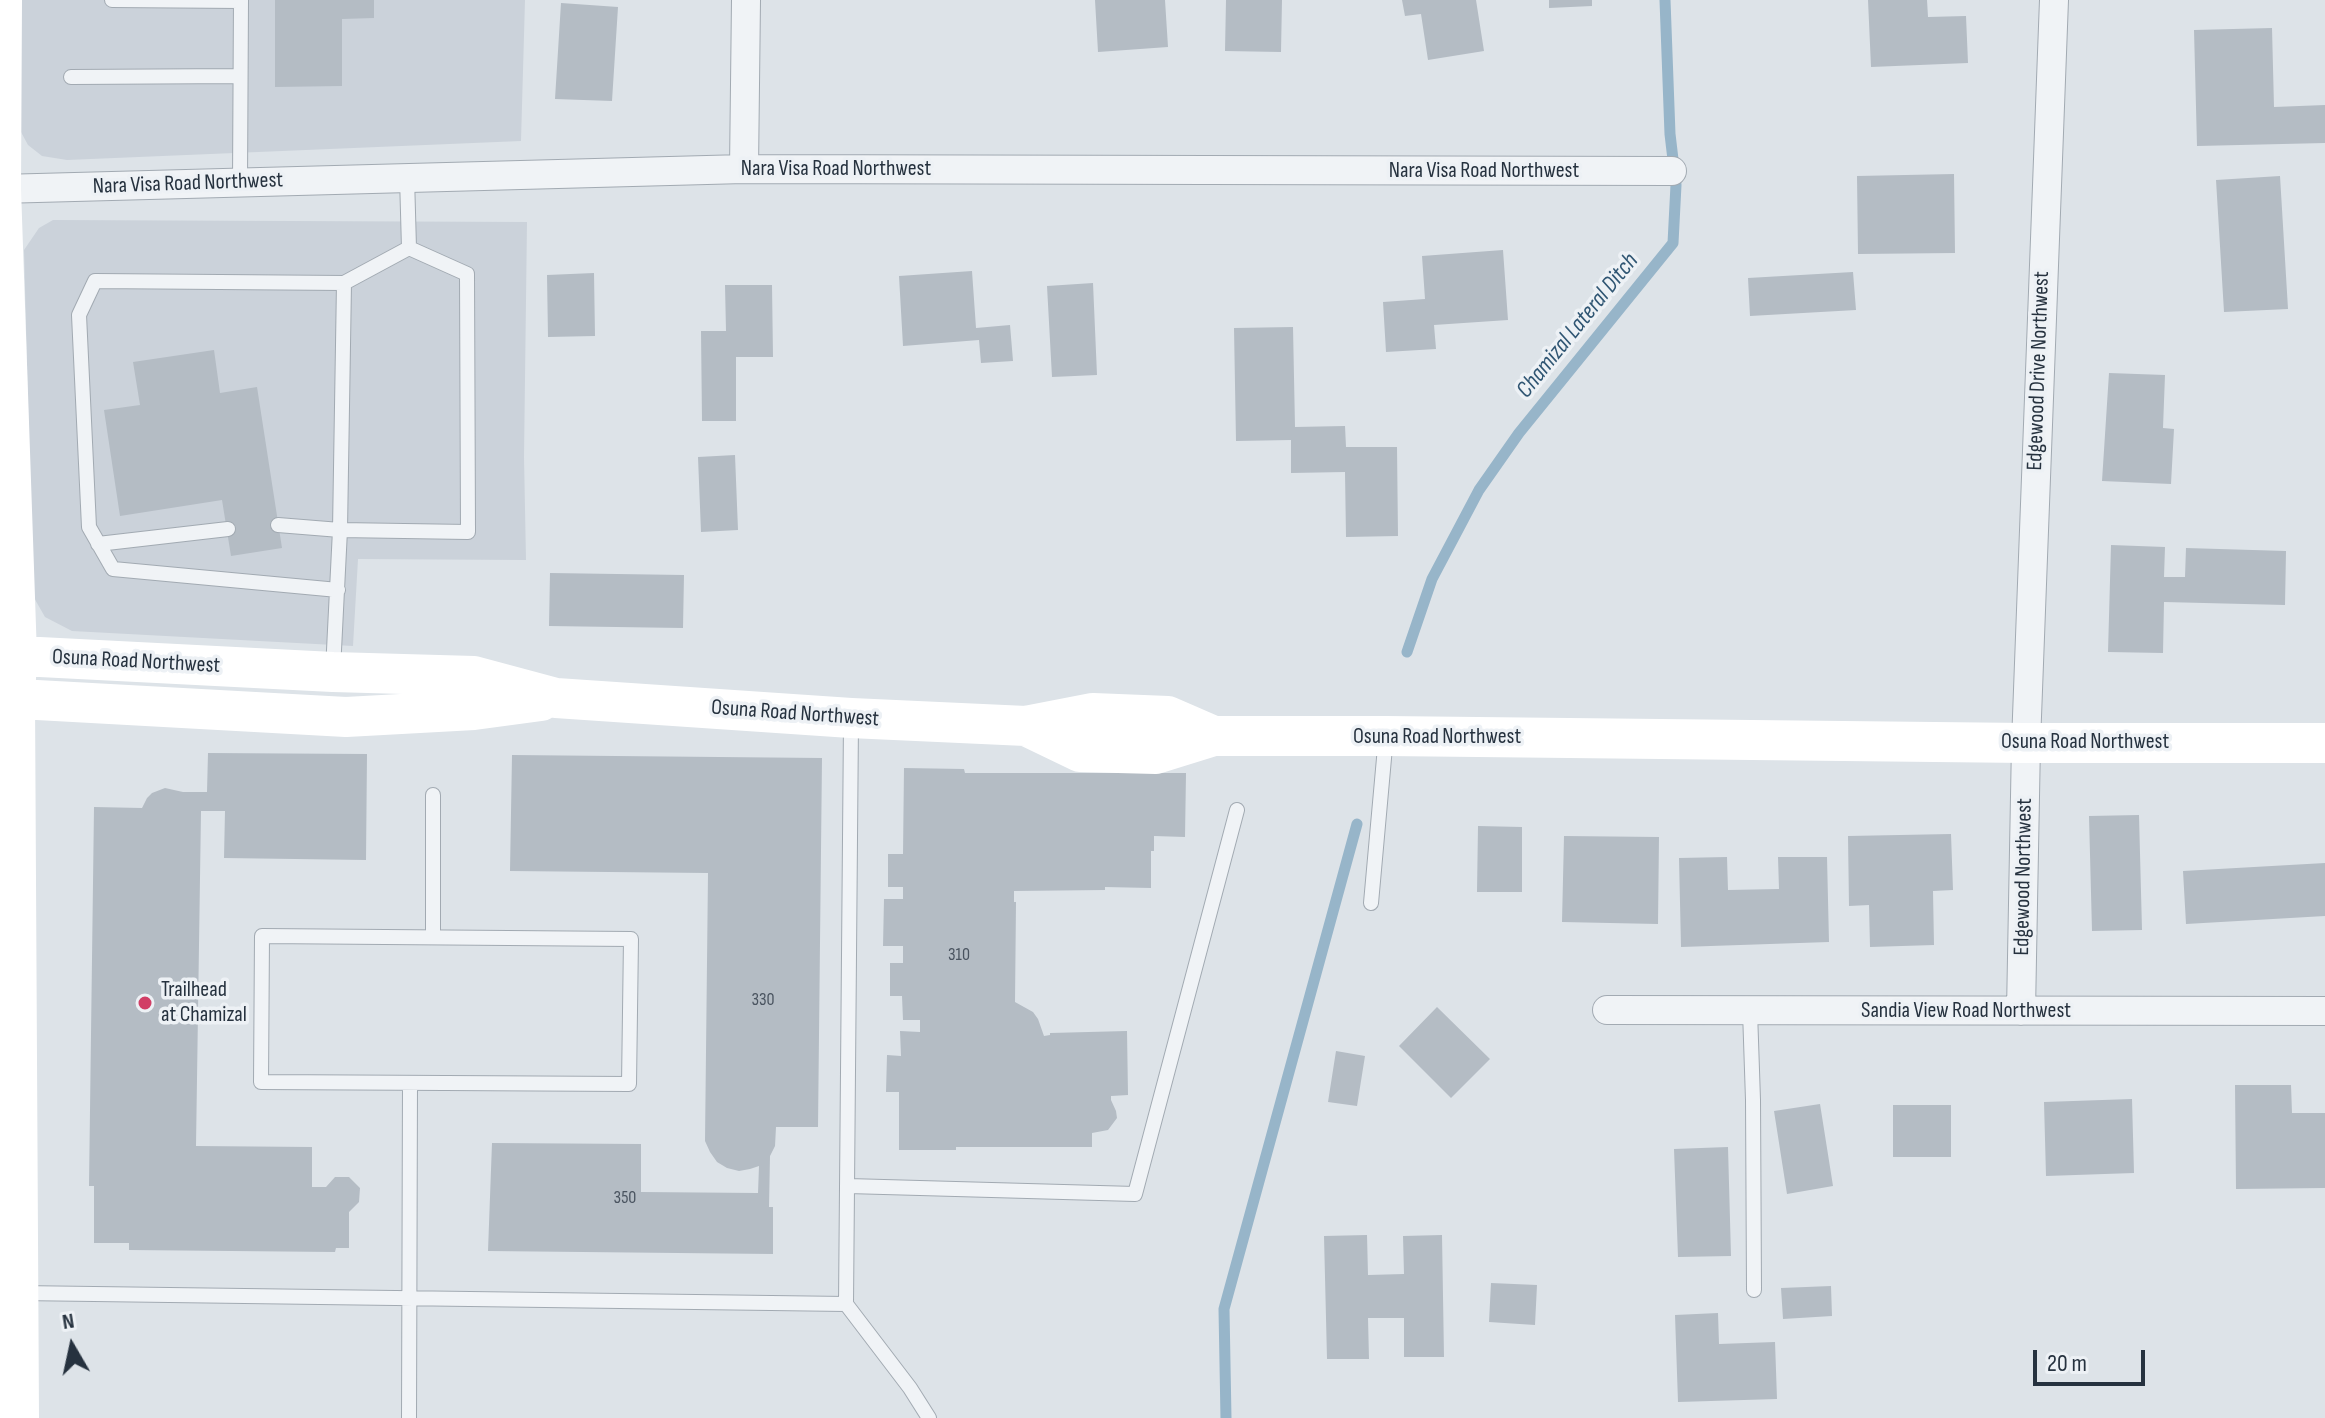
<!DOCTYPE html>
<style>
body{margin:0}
#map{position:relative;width:2325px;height:1418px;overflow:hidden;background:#dde3e8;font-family:"Sofia Sans Condensed",sans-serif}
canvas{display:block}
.north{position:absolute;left:32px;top:1306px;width:80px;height:80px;-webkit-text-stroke:6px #edf1f5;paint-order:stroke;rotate:351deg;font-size:22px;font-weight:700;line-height:32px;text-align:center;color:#26323f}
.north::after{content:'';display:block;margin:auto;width:28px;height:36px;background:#26323f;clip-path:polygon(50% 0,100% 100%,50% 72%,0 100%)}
.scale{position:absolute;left:2033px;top:1350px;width:112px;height:36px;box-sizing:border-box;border:4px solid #26323f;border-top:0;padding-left:10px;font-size:24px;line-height:28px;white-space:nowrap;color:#26323f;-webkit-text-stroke:6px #edf1f5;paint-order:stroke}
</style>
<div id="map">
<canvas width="2325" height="1418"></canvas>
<div class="north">N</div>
<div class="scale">20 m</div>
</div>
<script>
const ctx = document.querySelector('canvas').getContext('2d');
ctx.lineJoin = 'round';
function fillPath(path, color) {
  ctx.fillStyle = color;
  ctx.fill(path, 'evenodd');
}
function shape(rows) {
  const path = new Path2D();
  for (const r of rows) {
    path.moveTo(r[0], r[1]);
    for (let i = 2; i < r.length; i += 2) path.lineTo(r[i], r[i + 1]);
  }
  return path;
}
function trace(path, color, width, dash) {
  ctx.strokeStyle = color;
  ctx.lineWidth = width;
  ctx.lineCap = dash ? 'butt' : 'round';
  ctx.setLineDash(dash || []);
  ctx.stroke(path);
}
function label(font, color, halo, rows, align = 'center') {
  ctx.font = font + ' "Sofia Sans Condensed",sans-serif';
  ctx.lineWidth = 7;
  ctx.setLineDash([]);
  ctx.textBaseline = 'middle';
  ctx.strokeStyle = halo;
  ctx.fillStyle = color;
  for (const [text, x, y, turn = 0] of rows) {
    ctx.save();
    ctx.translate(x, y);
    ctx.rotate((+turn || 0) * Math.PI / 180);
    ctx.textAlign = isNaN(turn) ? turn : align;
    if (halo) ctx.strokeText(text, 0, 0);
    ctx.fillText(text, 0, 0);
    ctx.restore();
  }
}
const built = shape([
 [21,0,525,0,521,141,67,160,42,156,28,145,21,132],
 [53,220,527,222,524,457,526,560,358,559,353,646,72,631,45,617,33,596,24,250,39,228]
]);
const stream = shape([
 [1407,652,1432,579,1479,490,1519,433,1673,243,1676,185,1670,134,1665,0],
 [1226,1418,1224,1309,1357,824]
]);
const building = shape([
 [275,0,374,0,374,18,342,19,342,86,275,87],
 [1095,0,1165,0,1168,47,1098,52],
 [1226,0,1282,0,1281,52,1225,51],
 [1402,0,1476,0,1484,51,1428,60,1421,14,1405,16],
 [1549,0,1592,0,1592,6,1549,8],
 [1868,0,1927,0,1928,17,1966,16,1968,63,1871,67],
 [561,3,618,7,612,101,555,99],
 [2272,28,2274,107,2325,105,2325,143,2197,146,2194,30],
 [1954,174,1955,253,1858,254,1857,176],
 [2280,176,2288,309,2224,312,2216,180],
 [1503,250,1508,320,1434,325,1436,349,1386,352,1383,302,1425,299,1422,256],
 [972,271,976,328,1010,325,1013,361,981,363,979,340,903,346,899,276],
 [1853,272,1856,310,1750,316,1748,278],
 [594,273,595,336,548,337,547,275],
 [1093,283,1097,375,1052,377,1047,286],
 [725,285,772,285,773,357,736,357,736,421,702,421,701,331,726,331],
 [1293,327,1295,427,1345,426,1346,447,1397,447,1398,536,1346,537,1345,472,1291,473,1291,440,1236,441,1234,328],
 [214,350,220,393,257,387,282,548,231,556,222,500,120,516,104,410,140,405,133,362],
 [2109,373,2165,375,2163,428,2174,429,2171,484,2102,481],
 [735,455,738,530,701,532,698,457],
 [2111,545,2165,547,2164,577,2185,577,2186,548,2286,551,2285,605,2164,602,2163,653,2108,652],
 [550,573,684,575,683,628,549,626],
 [208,753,367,754,366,860,224,858,225,811,201,811,196,1146,312,1147,312,1187,326,1187,335,1177,349,1177,360,1188,359,1202,349,1212,349,1248,336,1248,335,1252,129,1250,129,1243,94,1243,94,1186,89,1186,94,807,142,808,147,798,152,793,165,788,183,792,207,792],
 [512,755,822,758,818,1127,776,1127,775,1146,770,1156,769,1207,773,1207,773,1254,488,1251,492,1143,641,1144,641,1192,758,1193,759,1166,750,1169,739,1171,727,1168,717,1162,710,1152,705,1141,708,873,510,871],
 [904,768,964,769,965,773,1186,773,1185,837,1154,836,1154,851,1151,851,1151,888,1105,887,1105,890,1014,891,1014,902,1016,902,1015,1002,1033,1012,1038,1019,1044,1036,1050,1035,1050,1033,1127,1031,1128,1095,1111,1096,1111,1100,1116,1111,1117,1118,1108,1130,1092,1133,1092,1147,956,1147,956,1150,899,1150,899,1092,886,1092,887,1055,901,1056,900,1031,920,1032,920,1020,903,1020,902,996,890,996,890,963,903,963,903,946,883,946,884,899,903,899,903,887,888,887,888,854,903,854],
 [2139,815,2142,930,2092,931,2089,816],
 [1478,826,1522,827,1522,892,1477,892],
 [1951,834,1953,890,1933,891,1934,945,1870,947,1869,905,1849,906,1848,836],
 [1564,836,1659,837,1658,924,1562,922],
 [1727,857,1728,890,1779,889,1778,857,1827,857,1829,942,1681,947,1679,858],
 [2325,863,2325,916,2186,924,2183,871],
 [1437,1007,1490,1059,1451,1098,1399,1046],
 [1336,1051,1365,1056,1357,1106,1328,1102],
 [2235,1085,2291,1085,2292,1113,2325,1113,2325,1188,2236,1189],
 [2132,1099,2134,1173,2046,1176,2044,1102],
 [1820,1104,1833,1186,1787,1194,1774,1111],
 [1893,1105,1951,1105,1951,1157,1893,1157],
 [1728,1147,1731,1256,1678,1257,1674,1149],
 [1367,1235,1368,1275,1404,1274,1403,1236,1442,1235,1444,1357,1404,1357,1404,1318,1368,1318,1369,1359,1327,1359,1324,1236],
 [1491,1283,1537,1285,1535,1325,1489,1322],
 [1831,1286,1832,1316,1783,1319,1781,1288],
 [1718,1313,1719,1344,1775,1342,1777,1399,1678,1402,1675,1315]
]);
const service = shape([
 [112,0,241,1],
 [71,77,240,76],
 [407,177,409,248],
 [240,182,241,0],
 [278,525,340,530,468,532,467,274,409,248,344,283,95,281,79,315,89,527,113,569,338,590],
 [98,544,228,529],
 [333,670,340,530,344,283],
 [851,722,846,1304,910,1388,929,1418],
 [1371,903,1386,736],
 [262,936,631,939,629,1084,261,1082,262,936],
 [433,937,433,795],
 [1750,1011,1753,1100,1754,1290],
 [848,1186,1135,1194,1237,810],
 [19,1293,846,1304],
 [409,1418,410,1083]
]);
const minor = shape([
 [744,169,746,0],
 [0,189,744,169,1672,171],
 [1607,1010,2325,1011],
 [2021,1011,2026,743,2054,0]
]);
const secondary = shape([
 [2,0,1,189,17,656,15,700,19,1418],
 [0,655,333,672,474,676,556,698,851,718,1026,726,1093,713,1168,716,1214,736,1386,736,2026,743,2325,743],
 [0,698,346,717,474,710,541,701],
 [1026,726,1080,752,1156,754,1214,736]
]);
const markers = [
 [145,1003,8,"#d13e66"]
];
const numberNames = [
 ["310",959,955],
 ["330",763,1000],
 ["350",625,1198]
];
const streetNames = [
 ["Nara Visa Road Northwest",836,169],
 ["Nara Visa Road Northwest",1484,171],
 ["Nara Visa Road Northwest",188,184,-2],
 ["Edgewood Drive Northwest",2039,371,-88],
 ["Osuna Road Northwest",136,662,3],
 ["Osuna Road Northwest",795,714,4],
 ["Osuna Road Northwest",1437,737],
 ["Osuna Road Northwest",2085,742],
 ["Edgewood Northwest",2024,877,-89],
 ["Sandia View Road Northwest",1966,1011]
];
const poiNames = [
 ["Trailhead",161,990],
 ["at Chamizal",161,1015]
];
const waterNames = [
 ["Chamizal Lateral Ditch",1578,326,-51]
];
fillPath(built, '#cbd2da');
trace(stream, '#97b5c9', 11);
fillPath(building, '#b4bcc4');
trace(service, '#a2aab2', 16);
trace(minor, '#a2aab2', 30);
trace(service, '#f0f3f6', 14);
trace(minor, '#f0f3f6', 28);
trace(secondary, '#fff', 40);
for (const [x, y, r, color] of markers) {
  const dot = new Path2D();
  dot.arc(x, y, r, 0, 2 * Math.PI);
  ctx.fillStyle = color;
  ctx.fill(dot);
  trace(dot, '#edf1f5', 3);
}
label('18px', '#4a5460', null, numberNames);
label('22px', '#26323f', '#edf1f5', streetNames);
label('22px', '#26323f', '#edf1f5', poiNames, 'left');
label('italic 24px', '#305673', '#edf1f5', waterNames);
</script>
